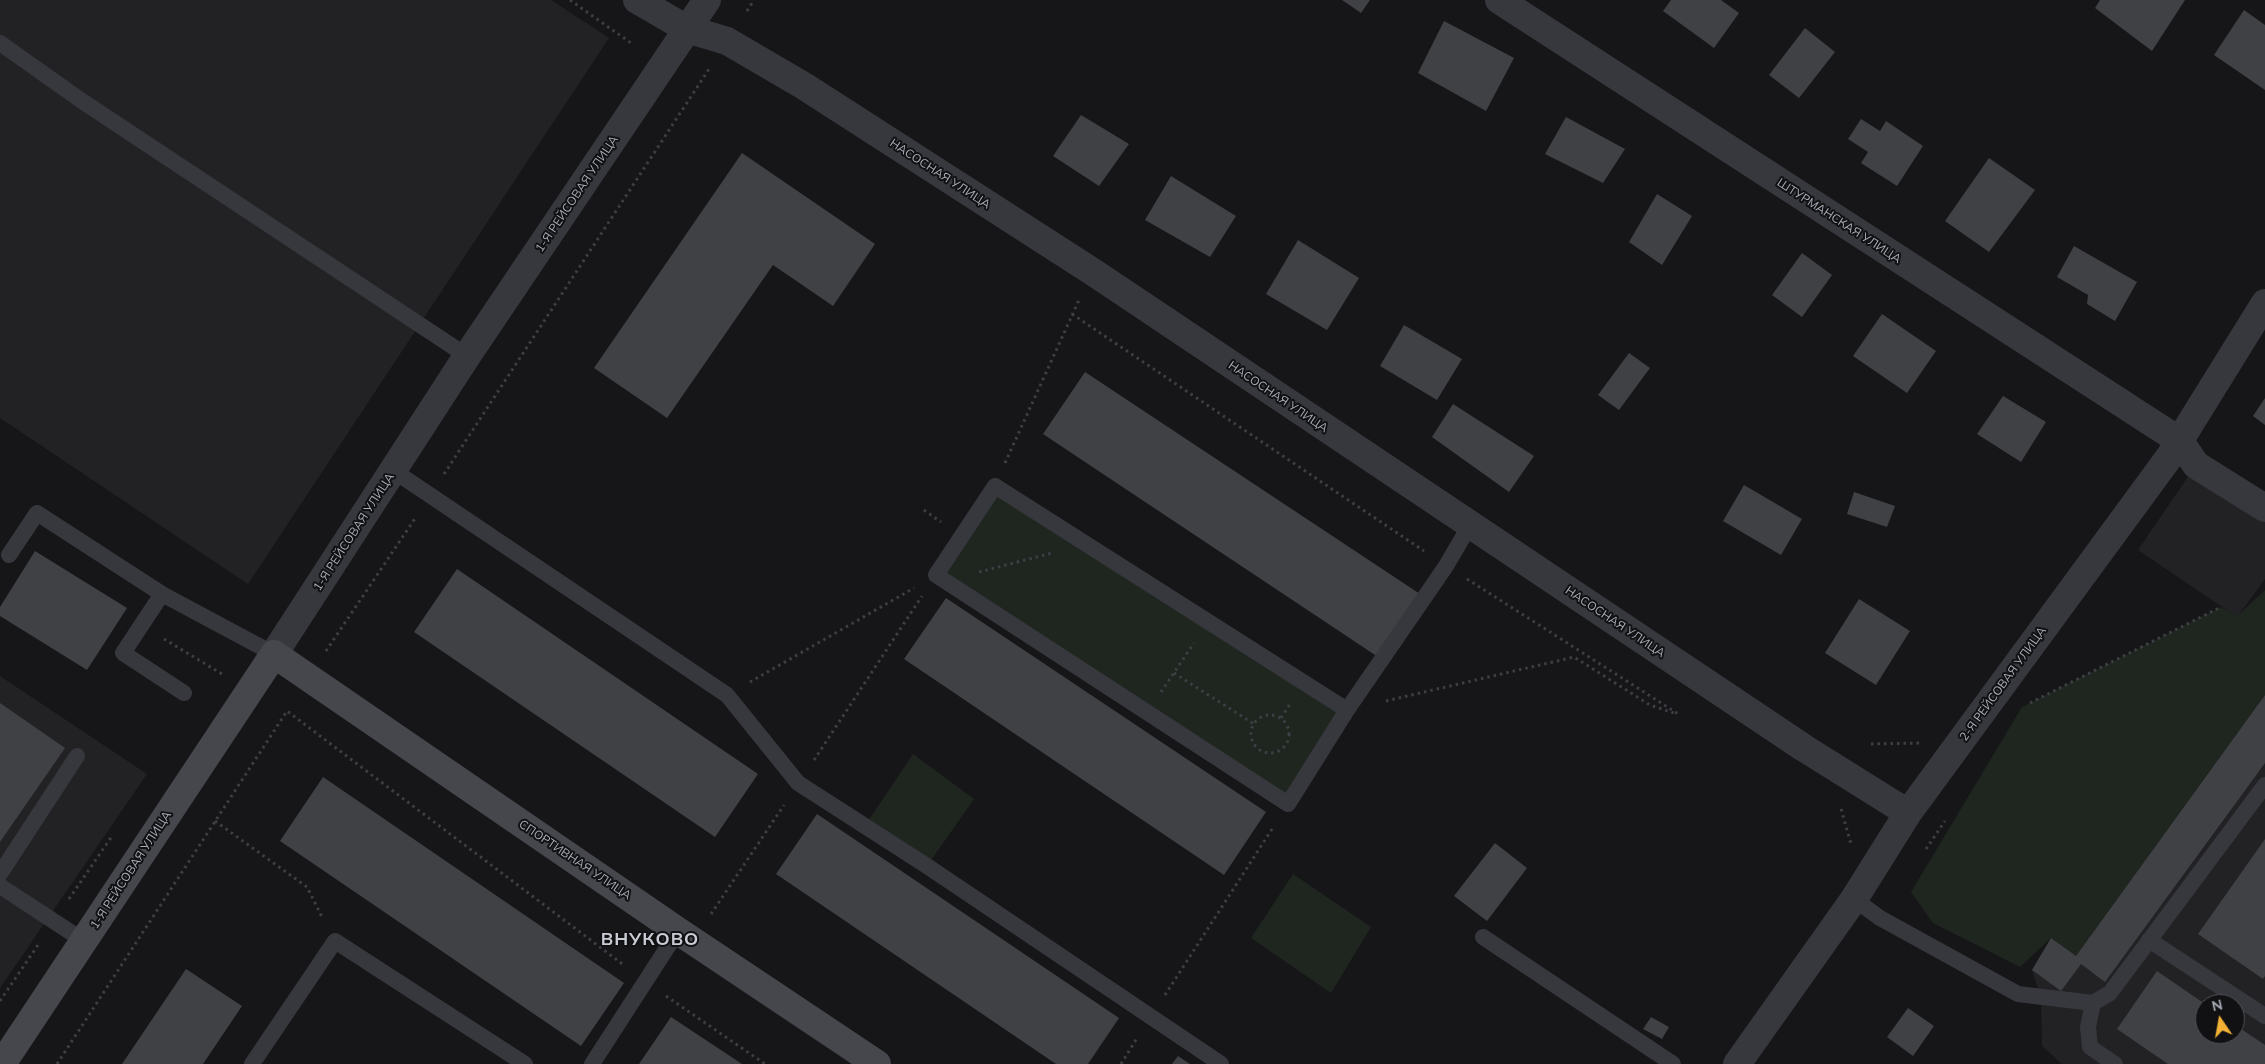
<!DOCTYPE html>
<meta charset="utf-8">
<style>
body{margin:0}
#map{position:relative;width:2265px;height:1064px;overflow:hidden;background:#161618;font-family:Mulish,sans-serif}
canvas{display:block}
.north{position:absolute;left:2195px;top:994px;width:50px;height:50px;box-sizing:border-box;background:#111113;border:1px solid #4d4f55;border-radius:50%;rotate:348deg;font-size:14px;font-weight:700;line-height:20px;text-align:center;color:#a8adb8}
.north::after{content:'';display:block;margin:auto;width:18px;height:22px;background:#f2b134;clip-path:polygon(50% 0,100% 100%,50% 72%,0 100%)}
</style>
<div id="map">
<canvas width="2265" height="1064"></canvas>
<div class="north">N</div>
</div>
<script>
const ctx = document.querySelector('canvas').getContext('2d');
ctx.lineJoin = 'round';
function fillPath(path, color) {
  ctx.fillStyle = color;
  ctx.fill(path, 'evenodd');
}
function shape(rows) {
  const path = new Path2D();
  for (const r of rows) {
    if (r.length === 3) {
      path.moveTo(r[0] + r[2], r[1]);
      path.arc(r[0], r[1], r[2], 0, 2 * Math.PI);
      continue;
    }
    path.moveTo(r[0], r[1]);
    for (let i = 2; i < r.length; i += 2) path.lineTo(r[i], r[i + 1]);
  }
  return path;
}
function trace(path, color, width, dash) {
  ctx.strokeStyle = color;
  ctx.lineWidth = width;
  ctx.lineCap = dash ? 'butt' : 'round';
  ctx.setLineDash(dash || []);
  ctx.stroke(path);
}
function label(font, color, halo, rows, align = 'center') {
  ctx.font = font + ' Mulish,sans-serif';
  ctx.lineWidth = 4;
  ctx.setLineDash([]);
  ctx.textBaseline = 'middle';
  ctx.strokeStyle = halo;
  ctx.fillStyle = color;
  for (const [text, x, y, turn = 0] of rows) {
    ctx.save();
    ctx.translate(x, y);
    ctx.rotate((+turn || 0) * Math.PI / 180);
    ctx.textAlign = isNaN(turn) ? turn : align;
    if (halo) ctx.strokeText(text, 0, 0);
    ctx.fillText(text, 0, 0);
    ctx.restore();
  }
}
const built = shape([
 [0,0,551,0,609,38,248,584,0,418],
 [2196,465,2265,509,2265,579,2237,617,2138,550],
 [0,676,147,774,0,988],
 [2265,695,2265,1064,2062,1064,2042,1046,2041,997,2032,970,2051,938,2077,955],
 [2205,1004,2235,1004,2235,1034,2205,1034]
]);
const green = shape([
 [995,486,1347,710,1288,804,936,575],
 [2265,590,2265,695,2076,956,2051,938,2020,967,1933,923,1911,892,2022,707,2221,607,2237,616],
 [913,754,974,799,927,866,864,827],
 [1293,874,1371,927,1331,993,1251,938]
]);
const building = shape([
 [1342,0,1370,0,1361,13],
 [1671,0,1721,0,1739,13,1714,48,1663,11],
 [2100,0,2185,0,2152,51,2095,8],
 [2244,10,2265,25,2265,90,2214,55],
 [1444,21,1514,58,1486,111,1418,73],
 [1805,28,1835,52,1799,98,1769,75],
 [1081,115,1129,144,1099,186,1053,156],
 [1566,117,1625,149,1603,183,1545,154],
 [1861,119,1880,131,1886,121,1923,146,1897,186,1861,163,1868,152,1848,139],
 [742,153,875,244,833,306,773,265,667,418,594,368],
 [1989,158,2035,190,1989,252,1945,221],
 [1171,176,1236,216,1210,257,1145,220],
 [1657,194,1692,216,1662,265,1629,242],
 [1298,240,1359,278,1327,330,1266,294],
 [2074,246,2137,282,2115,321,2087,304,2088,295,2057,277],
 [1802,253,1832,275,1802,317,1772,295],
 [1882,314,1936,351,1907,393,1853,356],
 [1404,325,1462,359,1437,400,1380,366],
 [1629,353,1650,368,1619,410,1598,395],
 [1085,372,1420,594,1378,657,1043,434],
 [2003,396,2046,422,2021,462,1977,434],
 [2265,398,2265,425,2253,416],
 [1453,404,1534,456,1509,492,1432,437],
 [1744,485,1802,519,1781,555,1723,521],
 [1854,492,1895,506,1887,527,1847,514],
 [35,551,127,608,87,670,0,616,0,607],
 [457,569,758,774,715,837,414,632],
 [946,598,1266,812,1224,875,904,659],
 [1859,599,1910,631,1876,685,1825,653],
 [2265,695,2265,763,2105,982,2081,964,2061,991,2032,970,2051,938,2076,956],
 [0,703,65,748,0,842],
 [323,777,624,983,581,1046,280,841],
 [817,814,1119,1018,1088,1064,1056,1064,776,874],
 [2265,839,2265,976,2263,979,2198,934],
 [1495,843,1527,868,1487,921,1454,896],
 [186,969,242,1006,203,1064,122,1064],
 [2157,971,2205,1004,2205,1034,2235,1034,2235,1025,2265,1045,2265,1064,2168,1064,2117,1029],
 [1908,1008,1934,1026,1913,1056,1887,1037],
 [671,1017,742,1064,639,1064],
 [1651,1017,1669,1027,1662,1039,1643,1029],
 [1178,1056,1190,1064,1172,1064]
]);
const path = shape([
 [570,0,631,43],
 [747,11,754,0],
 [1072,314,1424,551],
 [1005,463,1079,300],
 [444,474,709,69],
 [924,510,941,522],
 [979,572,1052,553],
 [1467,579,1680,715],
 [164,639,222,674],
 [326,651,416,517],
 [1174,673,1254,724],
 [750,682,914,588],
 [1161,692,1194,643],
 [1386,701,1574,657,1650,705,1674,713],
 [2030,703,2221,607],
 [1270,734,19],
 [1281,718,1290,704],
 [1871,744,1919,743],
 [814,760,922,596],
 [1841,809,1851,844],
 [215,821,307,887,323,919],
 [1926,849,1945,821],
 [69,899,112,836],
 [711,914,784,805],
 [1165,995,1274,826],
 [666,996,765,1064],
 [0,1001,40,942],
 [57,1064,287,711,625,966],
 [1121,1064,1137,1038]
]);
const lane = shape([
 [0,43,82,101,467,356],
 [394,471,727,695,798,783,927,866,1221,1064],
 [995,486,1347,710,1288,804,936,575,995,486],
 [9,555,37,513,162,594,274,654],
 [162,594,123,653,184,693],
 [1347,710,1446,566,1470,525],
 [0,874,77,756],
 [0,886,84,941],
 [1854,899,1880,918,2018,994,2093,1003,2110,993,2265,785],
 [1483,937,1673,1064],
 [2149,940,2265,1016],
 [2093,1003,2088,1027,2090,1047,2115,1064],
 [252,1064,335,941,525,1064],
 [592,1064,678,931]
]);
const street = shape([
 [637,0,687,29,727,41,804,86,1093,272,1804,748,1908,813],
 [1499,0,2180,441,2196,465,2265,508],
 [274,654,467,356,707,0],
 [1737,1064,1854,899,1908,813,2170,456,2265,303]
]);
const secondary = shape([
 [2,1064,274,654,678,931,877,1064]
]);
const streetNames = [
 ["НАСОСНАЯ УЛИЦА",940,174,33],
 ["1-Я РЕЙСОВАЯ УЛИЦА",577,194,-56],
 ["ШТУРМАНСКАЯ УЛИЦА",1839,221,33],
 ["НАСОСНАЯ УЛИЦА",1278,397,34],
 ["1-Я РЕЙСОВАЯ УЛИЦА",354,532,-57],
 ["НАСОСНАЯ УЛИЦА",1615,622,34],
 ["2-Я РЕЙСОВАЯ УЛИЦА",2003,684,-54],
 ["СПОРТИВНАЯ УЛИЦА",575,860,34],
 ["1-Я РЕЙСОВАЯ УЛИЦА",131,870,-57]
];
const districtNames = [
 ["ВНУКОВО",650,940]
];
fillPath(built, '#222225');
fillPath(green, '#1e261f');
fillPath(building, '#404145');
trace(path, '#3d3f44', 3, [2.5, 4]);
trace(lane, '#37383d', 16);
trace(street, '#37383d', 28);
trace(secondary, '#45474d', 28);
label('12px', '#a8adb8', '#111113', streetNames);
ctx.letterSpacing = '1px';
label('bold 18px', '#c9ccd4', '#111113', districtNames);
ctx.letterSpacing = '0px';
</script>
